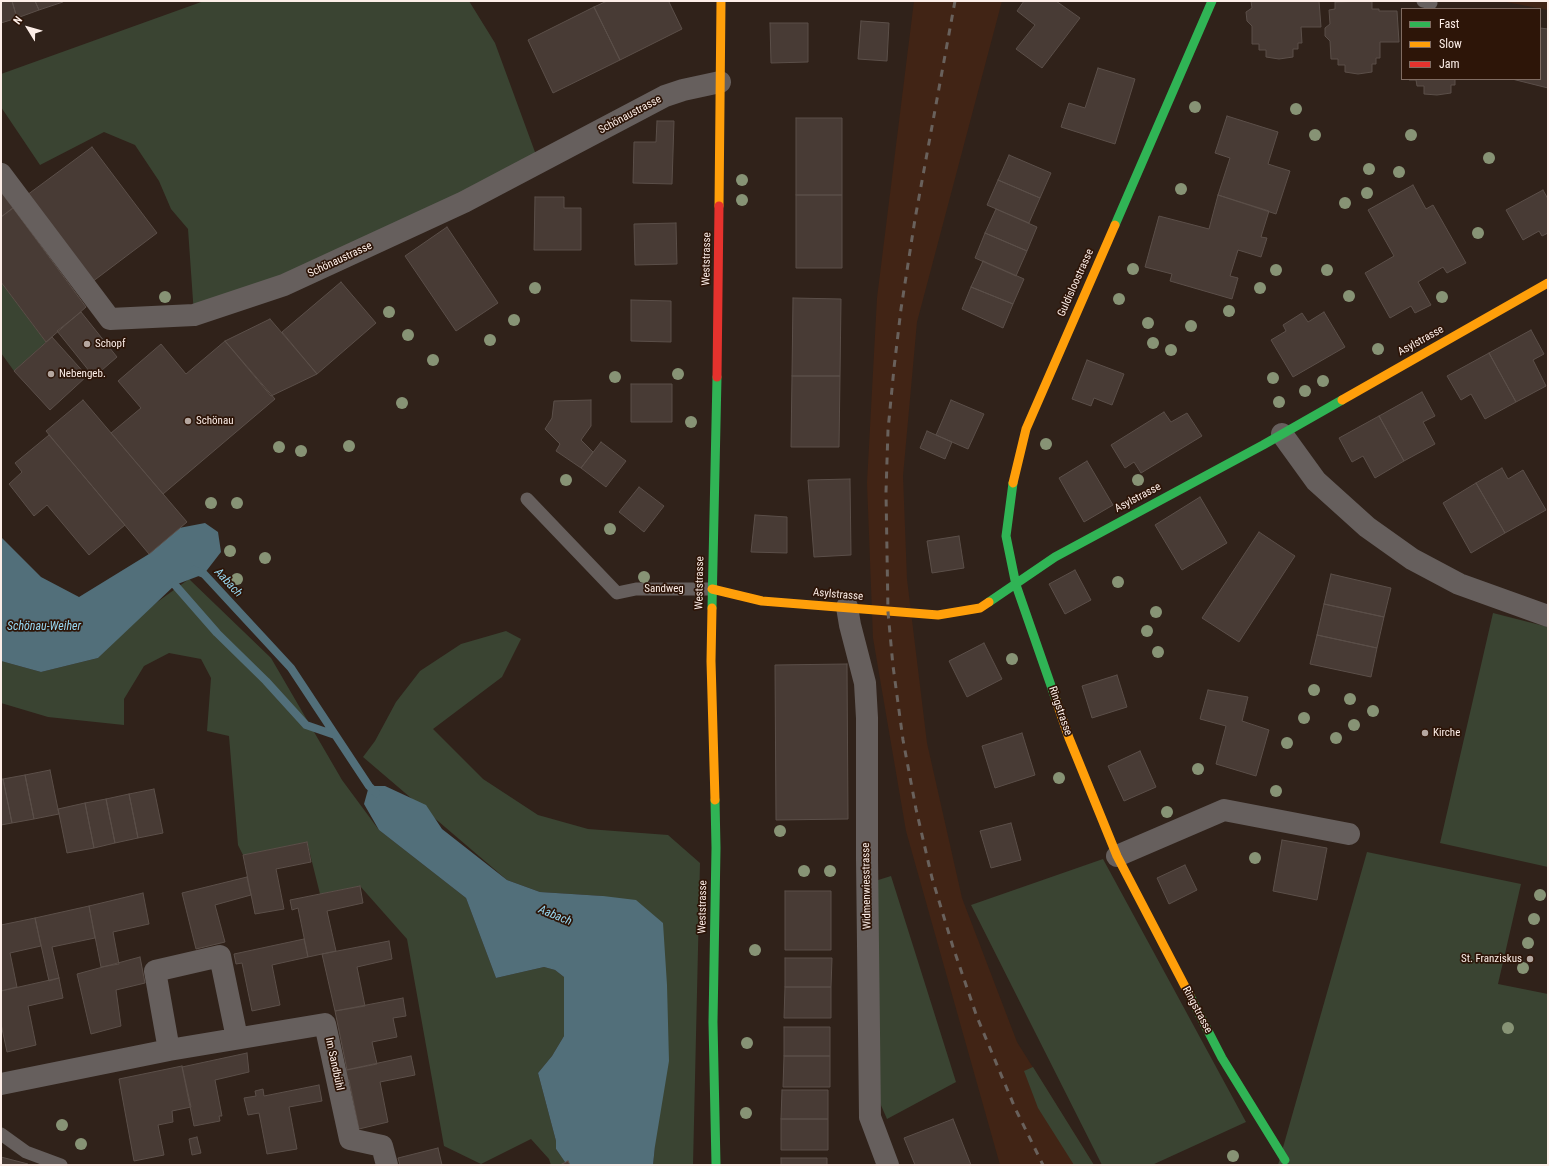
<!DOCTYPE html>
<meta charset="utf-8">
<style>
body{margin:0}
#map{position:relative;width:1549px;height:1166px;overflow:hidden;background:#30221a;font-family:"Roboto Condensed",sans-serif}
canvas{display:block}
.frame{position:absolute;inset:0;border:2px solid #fdeee8;pointer-events:none}
.legend{position:absolute;left:1401px;top:8px;width:140px;height:72px;box-sizing:border-box;background:#2d1508;border:1px solid #806c62;margin:0;padding:5px 7px;list-style:none;font-size:12px;color:#fdeee8}
.legend li{display:flex;align-items:center;gap:8px;height:20px}
.legend b{width:20px;border:1px solid #806c62}
.north{position:absolute;left:8px;top:8px;width:40px;height:40px;-webkit-text-stroke:3px #2d1508;paint-order:stroke;rotate:307deg;font-size:11px;font-weight:700;line-height:16px;text-align:center;color:#fdeee8}
.north::after{content:'';display:block;margin:auto;width:14px;height:18px;background:#fdeee8;clip-path:polygon(50% 0,100% 100%,50% 72%,0 100%)}
</style>
<div id="map">
<canvas width="1549" height="1166"></canvas>
<div class="frame"></div>
<ul class="legend">
<li><b style="height:5px;background:#30b455"></b>Fast</li>
<li><b style="height:5px;background:#ff9f0a"></b>Slow</li>
<li><b style="height:5px;background:#e5322d"></b>Jam</li>
</ul>
<div class="north">N</div>
</div>
<script>
const ctx = document.querySelector('canvas').getContext('2d');
ctx.lineJoin = 'round';
function fillPath(path, color) {
  ctx.fillStyle = color;
  ctx.fill(path, 'evenodd');
}
function shape(rows) {
  const path = new Path2D();
  for (const r of rows) {
    path.moveTo(r[0], r[1]);
    for (let i = 2; i < r.length; i += 2) path.lineTo(r[i], r[i + 1]);
  }
  return path;
}
function trace(path, color, width, dash) {
  ctx.strokeStyle = color;
  ctx.lineWidth = width;
  ctx.lineCap = dash ? 'butt' : 'round';
  ctx.setLineDash(dash || []);
  ctx.stroke(path);
}
function label(font, color, halo, rows, align = 'center') {
  ctx.font = font + ' "Roboto Condensed",sans-serif';
  ctx.lineWidth = 3.5;
  ctx.setLineDash([]);
  ctx.textBaseline = 'middle';
  ctx.strokeStyle = halo;
  ctx.fillStyle = color;
  for (const [text, x, y, turn = 0] of rows) {
    ctx.save();
    ctx.translate(x, y);
    ctx.rotate((+turn || 0) * Math.PI / 180);
    ctx.textAlign = isNaN(turn) ? turn : align;
    if (halo) ctx.strokeText(text, 0, 0);
    ctx.fillText(text, 0, 0);
    ctx.restore();
  }
}
const built = shape([
 [914,1,1002,1,917,322,903,476,907,579,927,743,962,898,1017,1042,1094,1165,1000,1165,906,831,873,638,867,483,877,298],
 [1501,1,1548,1,1548,10]
]);
const green = shape([
 [204,1,469,1,495,43,539,163,194,315,188,229,171,209,159,181,135,145,104,132,40,165,1,107,1,74],
 [1,282,46,342,14,371,1,353],
 [189,579,271,658,342,780,379,830,466,898,496,978,544,967,555,970,564,977,564,1036,552,1056,538,1073,556,1141,556,1149,567,1165,551,1165,549,1159,531,1139,481,1164,444,1146,407,939,360,886,320,894,307,842,243,855,238,845,229,736,207,731,211,678,201,659,169,653,144,666,124,699,124,725,48,717,1,703,1,661,41,672,98,658,149,608],
 [1493,613,1548,627,1548,867,1440,843],
 [506,631,521,639,502,677,433,729,483,779,538,815,588,829,668,835,700,863,693,1165,653,1165,655,1146,603,896,540,892,507,880,363,757,375,741,396,702,420,671,461,644],
 [1367,852,1521,884,1498,984,1548,994,1548,1165,1278,1165],
 [1103,859,1246,1122,1152,1165,1102,1165,971,905],
 [891,876,956,1082,887,1119,880,1103,875,881],
 [1033,1067,1094,1165,1074,1165,1038,1108,1024,1071]
]);
const water = shape([
 [205,523,218,532,221,552,204,574,175,585,98,658,41,672,1,661,1,537,41,577,79,597,149,554,179,528],
 [369,786,385,786,426,805,442,829,507,880,540,892,603,896,636,900,663,923,667,985,669,1061,655,1146,653,1165,567,1165,556,1149,556,1141,538,1073,552,1056,564,1036,564,977,555,970,544,967,496,978,466,898,379,830,364,804]
]);
const stream = shape([
 [194,570,204,574,291,668,369,786,376,793],
 [175,585,217,633,266,681,306,725,335,735]
]);
const building = shape([
 [1,1,12,1,17,18,1,23,1,1],
 [12,1,35,1,39,10,17,18,12,1],
 [35,1,63,1,63,2,39,10,35,1],
 [607,1,672,1,669,2,682,29,620,60,594,7,607,1],
 [1024,1,1056,1,1080,18,1042,68,1016,49,1035,25,1017,11,1024,1],
 [1251,1,1319,1,1321,27,1301,27,1302,43,1298,43,1298,49,1293,49,1293,57,1279,59,1266,57,1266,50,1259,50,1259,44,1252,44,1252,26,1247,21,1246,12,1252,8,1251,1],
 [1372,1,1372,9,1379,9,1379,11,1397,11,1399,42,1380,42,1380,58,1376,58,1376,64,1372,64,1372,72,1358,74,1345,72,1345,65,1338,65,1338,59,1331,59,1330,41,1325,36,1325,28,1330,24,1329,10,1335,9,1335,2,1372,1],
 [594,7,620,60,553,93,528,40,594,7],
 [861,21,889,23,887,61,858,59,861,21],
 [770,23,808,23,808,62,771,63,770,23],
 [1540,28,1548,29,1548,88,1512,79,1540,79,1540,28],
 [1098,68,1135,79,1115,144,1061,127,1069,103,1085,108,1098,68],
 [1409,79,1459,79,1455,79,1455,85,1451,85,1451,93,1437,95,1424,94,1424,86,1417,86,1416,80,1409,80,1409,79],
 [1227,116,1278,132,1268,164,1290,171,1276,214,1218,195,1230,158,1215,153,1227,116],
 [796,118,842,118,842,195,796,195,796,118],
 [657,121,674,121,672,184,633,183,634,142,656,142,657,121],
 [92,147,157,233,92,282,23,198,92,147],
 [1009,155,1051,173,1040,198,998,180,1009,155],
 [998,180,1040,198,1029,223,987,205,998,180],
 [1413,185,1426,209,1433,205,1466,263,1447,273,1443,267,1418,282,1431,305,1415,313,1411,306,1390,318,1365,273,1394,256,1368,210,1413,185],
 [1543,190,1548,199,1548,233,1542,236,1539,231,1523,240,1506,210,1543,190],
 [1,192,13,208,1,217,1,192],
 [796,195,842,195,842,268,796,268,796,195],
 [1218,195,1269,211,1261,237,1267,238,1261,257,1238,250,1230,276,1238,278,1232,299,1170,281,1172,274,1145,267,1159,216,1209,229,1218,195],
 [535,197,564,197,564,208,581,208,581,250,534,250,535,197],
 [13,208,86,307,46,342,1,282,1,217,13,208],
 [996,209,1037,227,1027,251,985,233,996,209],
 [676,223,677,264,635,265,634,224,676,223],
 [447,227,498,303,456,331,405,256,447,227],
 [985,233,1027,251,1016,276,975,258,985,233],
 [983,261,1024,279,1013,304,971,287,983,261],
 [341,282,376,323,317,374,282,332,341,282],
 [971,287,1013,304,1003,328,962,309,971,287],
 [793,298,841,299,840,376,792,376,793,298],
 [631,300,671,301,671,342,631,341,631,300],
 [81,312,117,357,94,377,57,331,81,312],
 [1324,312,1345,347,1293,377,1271,340,1286,331,1283,325,1302,313,1308,322,1324,312],
 [270,319,317,374,271,396,225,341,270,319],
 [1531,330,1544,354,1533,360,1546,386,1516,402,1489,353,1531,330],
 [52,337,87,376,50,410,14,371,52,337],
 [225,341,275,399,163,494,111,433,141,408,118,381,161,344,186,374,225,341],
 [1489,353,1516,402,1485,419,1471,394,1461,400,1447,376,1489,353],
 [1087,360,1124,374,1112,405,1094,398,1091,406,1072,399,1087,360],
 [792,376,840,376,839,447,791,447,792,376],
 [631,384,672,384,672,422,631,422,631,384],
 [1422,392,1435,416,1423,422,1435,444,1404,461,1379,416,1422,392],
 [83,400,187,522,149,554,46,431,83,400],
 [591,400,591,426,581,440,593,452,581,468,556,451,560,444,545,429,552,418,554,401,591,400],
 [951,400,984,414,968,449,936,435,951,400],
 [1164,412,1171,422,1187,413,1202,436,1141,473,1134,462,1125,468,1111,445,1164,412],
 [1379,416,1404,461,1375,478,1363,456,1352,462,1339,438,1379,416],
 [927,431,952,442,945,459,920,448,927,431],
 [49,435,125,525,89,555,47,505,34,516,9,484,22,472,15,463,49,435],
 [601,442,626,461,606,487,581,468,601,442],
 [1087,461,1113,505,1084,522,1059,478,1087,461],
 [1502,468,1508,479,1523,470,1546,510,1505,533,1476,483,1502,468],
 [850,479,851,555,814,557,808,480,850,479],
 [1476,483,1505,533,1471,553,1443,503,1476,483],
 [639,487,664,506,644,532,619,512,639,487],
 [1200,497,1227,543,1182,570,1155,525,1200,497],
 [755,515,787,517,787,553,751,552,755,515],
 [1259,532,1295,556,1239,642,1202,618,1259,532],
 [959,536,964,568,932,573,927,541,959,536],
 [1075,570,1091,600,1065,614,1049,584,1075,570],
 [1331,574,1391,588,1384,617,1324,604,1331,574],
 [1324,604,1384,617,1377,648,1317,635,1324,604],
 [1317,635,1377,648,1371,677,1310,664,1317,635],
 [984,643,1002,679,967,697,949,661,984,643],
 [847,664,848,819,776,820,775,665,847,664],
 [1117,675,1127,707,1092,718,1082,686,1117,675],
 [1208,690,1248,697,1242,721,1269,730,1256,776,1216,764,1226,726,1200,719,1208,690],
 [1022,733,1035,775,995,788,982,746,1022,733],
 [1140,751,1156,787,1124,801,1108,766,1140,751],
 [50,770,59,814,34,819,25,775,50,770],
 [25,775,34,819,12,823,3,779,25,775],
 [1,779,3,779,12,823,1,825,1,779],
 [154,789,163,833,138,838,129,794,154,789],
 [129,794,138,838,115,843,106,799,129,794],
 [106,799,115,843,94,848,85,803,106,799],
 [85,803,94,848,67,853,58,809,85,803],
 [1011,823,1021,860,991,868,980,831,1011,823],
 [1282,840,1327,848,1317,900,1273,891,1282,840],
 [307,842,311,862,276,869,284,909,255,914,243,855,307,842],
 [1185,865,1197,890,1169,904,1157,878,1185,865],
 [247,877,251,895,215,905,225,942,196,949,182,893,247,877],
 [360,886,363,903,327,911,336,951,308,957,298,908,292,910,290,900,360,886],
 [785,891,831,891,831,950,785,950,785,891],
 [143,893,149,924,113,932,119,964,101,967,89,906,143,893],
 [89,906,95,938,52,947,59,978,49,981,35,918,89,906],
 [35,918,41,946,10,953,17,987,1,991,1,925,35,918],
 [304,939,308,957,272,965,280,1005,252,1011,242,963,236,964,234,954,304,939],
 [389,941,392,959,357,967,365,1006,335,1011,322,954,389,941],
 [140,957,145,983,116,990,121,1026,91,1034,77,974,140,957],
 [785,958,832,958,831,987,785,987,785,958],
 [59,978,63,998,28,1006,36,1045,7,1052,1,1024,1,991,59,978],
 [785,987,831,987,831,1018,784,1018,785,987],
 [403,998,406,1016,393,1018,397,1037,372,1042,377,1064,347,1070,335,1011,403,998],
 [784,1027,830,1027,830,1056,784,1056,784,1027],
 [247,1053,249,1072,215,1080,222,1116,219,1116,220,1121,194,1126,182,1067,247,1053],
 [411,1056,415,1075,380,1082,388,1122,359,1129,349,1080,343,1081,341,1071,411,1056],
 [784,1056,830,1056,830,1087,783,1087,784,1056],
 [182,1066,191,1107,172,1111,173,1122,158,1125,164,1155,134,1161,119,1079,182,1066],
 [319,1085,322,1101,289,1107,297,1149,267,1154,259,1113,248,1115,244,1098,256,1096,255,1091,263,1089,264,1096,319,1085],
 [782,1090,828,1090,828,1119,781,1119,782,1090],
 [781,1119,828,1119,828,1150,781,1150,781,1119],
 [953,1119,971,1165,915,1165,904,1138,953,1119],
 [197,1137,201,1153,192,1155,189,1139,197,1137],
 [438,1148,442,1165,400,1165,398,1158,438,1148],
 [1,1157,28,1164,28,1165,1,1165,1,1157],
 [781,1158,827,1158,827,1165,781,1165,781,1158],
 [568,1161,570,1165,560,1165,568,1161]
]);
const lane = shape([
 [1423,1,1431,3],
 [527,499,617,593,636,589,712,589],
 [1,1134,26,1152,61,1165]
]);
const street = shape([
 [1,174,110,319,194,315,284,285,464,202,665,96,683,90,720,82],
 [1282,434,1316,481,1367,527,1412,559,1459,584,1548,616],
 [847,607,850,625,865,683,867,718,867,859,870,1117,888,1165],
 [1117,856,1224,810,1349,834],
 [169,1050,155,971,220,956,237,1038],
 [1,1084,169,1050,325,1024,350,1139,382,1146,387,1165]
]);
const fast = shape([
 [1115,225,1212,1],
 [1013,483,1006,536,1016,585,1056,700],
 [989,602,1055,557,1263,445,1342,400],
 [712,608,717,377],
 [715,800,716,848,713,1022,716,1165],
 [1190,996,1222,1058,1285,1160]
]);
const slow = shape([
 [719,206,721,1],
 [1342,400,1548,283],
 [1013,483,1026,429,1115,225],
 [712,589,762,601,938,615,980,608,989,602],
 [712,608,711,661,715,800],
 [1056,700,1069,738,1117,856,1190,996]
]);
const jam = shape([
 [717,377,719,206]
]);
const rail = shape([
 [955,1,915,219,901,309,894,368,888,430,886,492,888,612,893,666,903,740,916,809,932,878,953,947,977,1017,1015,1108,1043,1165]
]);
const trees = [
 [1195,107],
 [1296,109],
 [1315,135],
 [1411,135],
 [1489,158],
 [1369,169],
 [1399,172],
 [742,180],
 [1181,189],
 [1367,193],
 [742,200],
 [1345,203],
 [1478,233],
 [1133,269],
 [1276,270],
 [1327,270],
 [535,288],
 [1260,288],
 [1349,296],
 [165,297],
 [1442,297],
 [1119,299],
 [1229,311],
 [389,312],
 [514,320],
 [1148,323],
 [1191,326],
 [408,335],
 [490,340],
 [1153,343],
 [1378,349],
 [1171,350],
 [433,360],
 [678,374],
 [615,377],
 [1273,378],
 [1323,381],
 [1305,391],
 [1279,402],
 [402,403],
 [691,422],
 [1046,444],
 [349,446],
 [279,447],
 [301,451],
 [566,480],
 [1138,480],
 [211,503],
 [237,503],
 [610,529],
 [230,551],
 [265,558],
 [644,577],
 [237,579],
 [1118,582],
 [1156,612],
 [1147,631],
 [1158,652],
 [1012,659],
 [1314,690],
 [1350,699],
 [1373,711],
 [1304,718],
 [1354,725],
 [1336,738],
 [1287,743],
 [1198,769],
 [1059,778],
 [1276,791],
 [1167,812],
 [780,831],
 [1255,858],
 [804,871],
 [830,871],
 [1540,895],
 [1534,919],
 [1528,943],
 [755,950],
 [1523,968],
 [1508,1028],
 [747,1043],
 [746,1113],
 [62,1125],
 [81,1144],
 [1233,1156]
];
const markers = [
 [87,344,4,"#b5a7a0"],
 [51,374,4,"#b5a7a0"],
 [188,421,4,"#b5a7a0"],
 [1425,733,4,"#b5a7a0"],
 [1530,959,4,"#b5a7a0"]
];
const streetNames = [
 ["Schönaustrasse",630,115,-28],
 ["Weststrasse",707,259,-89],
 ["Schönaustrasse",340,260,-25],
 ["Guldisloostrasse",1076,283,-66],
 ["Asylstrasse",1421,341,-29],
 ["Asylstrasse",1138,498,-28],
 ["Weststrasse",700,583,-89],
 ["Sandweg",664,589],
 ["Asylstrasse",838,595,5],
 ["Ringstrasse",1060,711,71],
 ["Widmenwiesstrasse",867,886,-91],
 ["Weststrasse",703,907,-89],
 ["Ringstrasse",1197,1010,62],
 ["Im Sandbühl",334,1064,78]
];
const poiNames = [
 ["Schopf",95,344],
 ["Nebengeb.",59,374],
 ["Schönau",196,421],
 ["Kirche",1433,733],
 ["St. Franziskus",1522,959,"right"]
];
const waterNames = [
 ["Aabach",228,583,47],
 ["Schönau-Weiher",44,627],
 ["Aabach",555,916,22]
];
fillPath(built, '#412415');
fillPath(green, '#3a4432');
fillPath(water, '#526f7a');
trace(stream, '#526f7a', 8);
fillPath(building, '#483b35');
trace(building, '#5b4f49', 1);
trace(lane, '#665f5d', 13);
trace(street, '#665f5d', 22);
trace(fast, '#30b455', 9);
trace(slow, '#ff9f0a', 9);
trace(jam, '#e5322d', 9);
trace(rail, '#69615c', 3, [7, 7]);
ctx.fillStyle = '#879375';
for (const [x, y] of trees) {
  ctx.beginPath();
  ctx.arc(x, y, 6, 0, 2 * Math.PI);
  ctx.fill();
}
for (const [x, y, r, color] of markers) {
  const dot = new Path2D();
  dot.arc(x, y, r, 0, 2 * Math.PI);
  ctx.fillStyle = color;
  ctx.fill(dot);
  trace(dot, '#2d1508', 1.5);
}
label('11px', '#fdeee8', '#2d1508', streetNames);
label('11px', '#fdeee8', '#2d1508', poiNames, 'left');
label('italic 12px', '#97d7f1', '#2d1508', waterNames);
</script>
